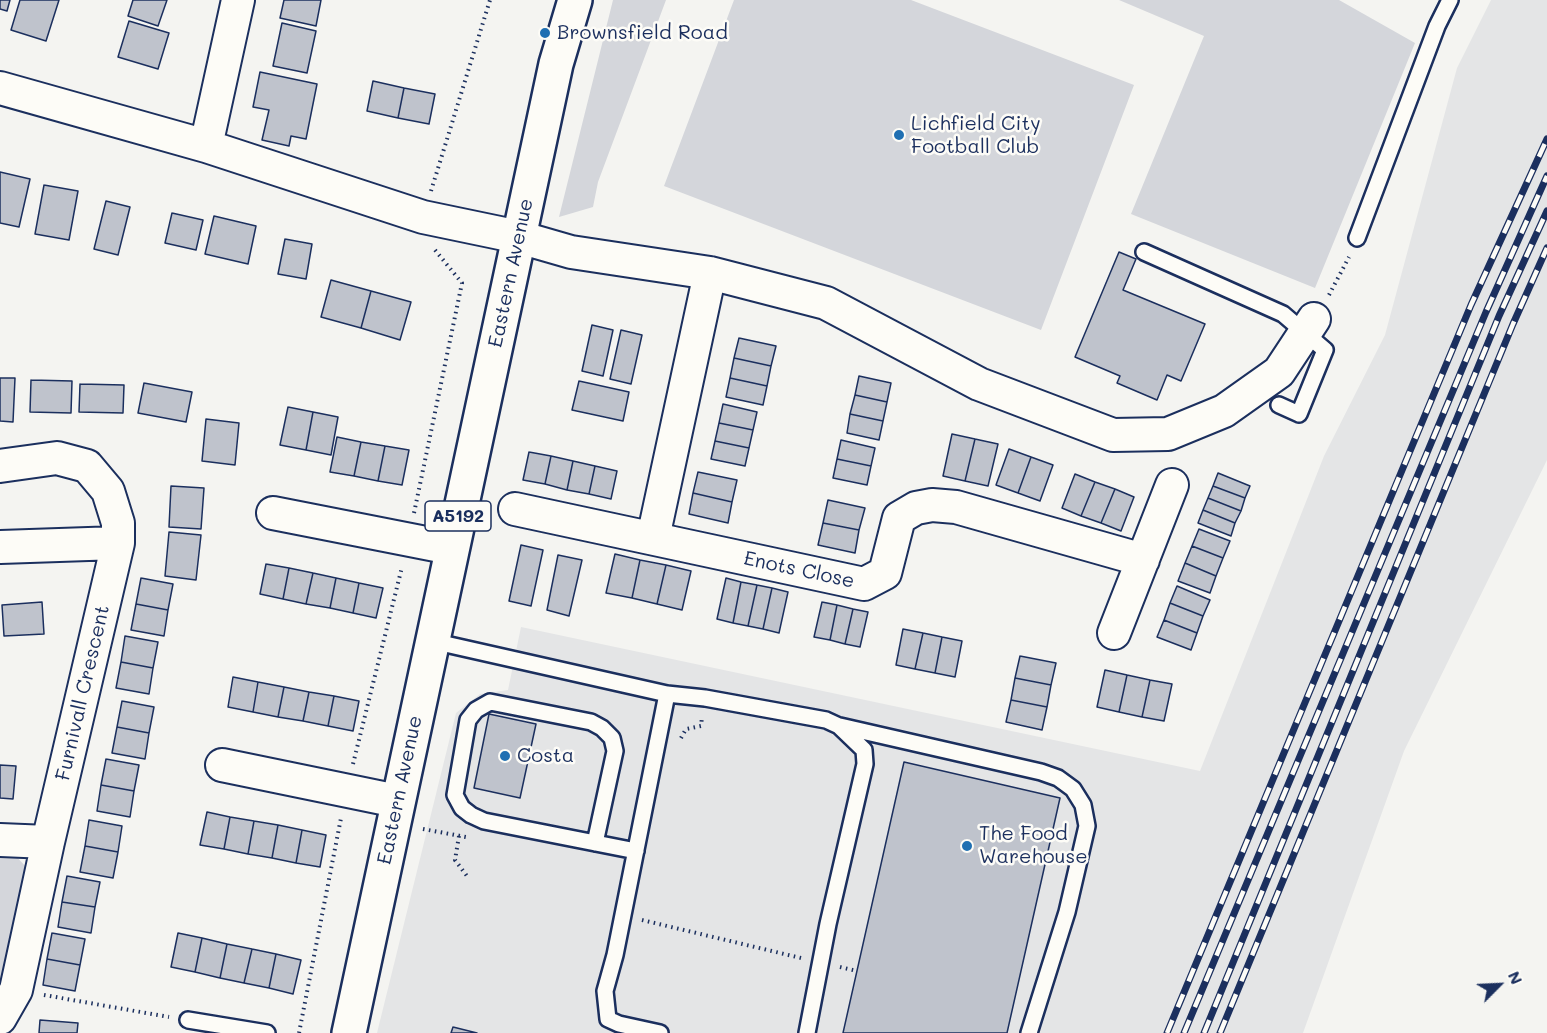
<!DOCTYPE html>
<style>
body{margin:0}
#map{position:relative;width:1547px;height:1033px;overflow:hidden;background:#f4f4f1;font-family:Mali,sans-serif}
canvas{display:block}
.north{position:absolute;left:1469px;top:955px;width:60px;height:60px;-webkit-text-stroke:4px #fdfcf7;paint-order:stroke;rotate:66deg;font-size:16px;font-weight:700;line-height:24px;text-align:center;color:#1b2f5e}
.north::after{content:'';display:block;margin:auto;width:21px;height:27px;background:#1b2f5e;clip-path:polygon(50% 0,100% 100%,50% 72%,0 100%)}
</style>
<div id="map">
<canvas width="1547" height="1033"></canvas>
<div class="north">N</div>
</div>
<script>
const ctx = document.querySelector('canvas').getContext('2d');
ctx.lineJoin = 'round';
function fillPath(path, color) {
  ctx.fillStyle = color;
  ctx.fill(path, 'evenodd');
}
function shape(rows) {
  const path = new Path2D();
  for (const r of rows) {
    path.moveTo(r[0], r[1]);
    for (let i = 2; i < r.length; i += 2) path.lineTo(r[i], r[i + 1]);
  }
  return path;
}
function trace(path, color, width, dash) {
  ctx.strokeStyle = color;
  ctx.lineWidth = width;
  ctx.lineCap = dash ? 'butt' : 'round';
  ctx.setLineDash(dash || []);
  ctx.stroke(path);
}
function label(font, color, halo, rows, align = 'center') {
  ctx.font = font + ' Mali,sans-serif';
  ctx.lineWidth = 5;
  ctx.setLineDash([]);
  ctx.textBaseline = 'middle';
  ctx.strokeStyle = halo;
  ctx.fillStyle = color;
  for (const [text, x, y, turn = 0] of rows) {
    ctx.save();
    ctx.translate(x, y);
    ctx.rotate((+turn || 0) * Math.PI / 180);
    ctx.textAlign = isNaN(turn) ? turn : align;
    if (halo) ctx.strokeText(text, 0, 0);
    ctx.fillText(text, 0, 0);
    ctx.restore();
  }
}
const built = shape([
 [1491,0,1547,0,1547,460,1404,751,1303,1033,377,1033,456,713,480,694,508,690,521,627,1200,771,1324,456,1385,335,1457,68]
]);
const green = shape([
 [613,0,666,0,598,182,593,207,559,217],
 [734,0,911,0,1134,85,1041,330,664,186],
 [1119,0,1339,0,1415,43,1315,288,1131,214,1204,36],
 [0,850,11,851,29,870,0,1001]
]);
const building = shape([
 [0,0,10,0,7,11,0,9,0,0],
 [20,0,59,0,46,41,11,30,20,0],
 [133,0,167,0,158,26,128,16,133,0],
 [284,0,321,0,316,26,280,18,284,0],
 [129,21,169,33,158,69,118,57,129,21],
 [282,23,316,31,307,73,273,66,282,23],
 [260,72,317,84,306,139,291,136,289,146,262,140,269,110,253,107,260,72],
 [373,81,404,88,398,118,367,111,373,81],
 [404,88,435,94,429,124,398,118,404,88],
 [0,172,30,179,19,227,0,223,0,172],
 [44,185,78,191,69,240,35,234,44,185],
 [106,201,130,207,118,255,94,249,106,201],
 [172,213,203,220,196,250,165,243,172,213],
 [214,216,256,226,248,264,205,254,214,216],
 [285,239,312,244,306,279,278,274,285,239],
 [1119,252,1136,259,1123,290,1205,324,1181,381,1167,375,1157,400,1117,383,1120,376,1075,357,1119,252],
 [331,280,371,291,361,328,321,317,331,280],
 [371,291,411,302,400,340,361,328,371,291],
 [592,325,613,330,603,376,582,371,592,325],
 [621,330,642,335,631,384,610,379,621,330],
 [739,338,776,346,771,366,734,358,739,338],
 [734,358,771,366,767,386,730,378,734,358],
 [859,376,891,383,887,402,855,395,859,376],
 [0,378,15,378,13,422,0,421,0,378],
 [730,378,767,386,763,405,726,397,730,378],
 [31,380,72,381,71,413,30,412,31,380],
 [579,381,629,392,623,421,572,410,579,381],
 [144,383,192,392,186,422,138,413,144,383],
 [80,384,124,385,123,413,79,412,80,384],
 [855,395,887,402,883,421,850,414,855,395],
 [723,404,757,412,753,430,719,423,723,404],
 [288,407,313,412,306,450,280,445,288,407],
 [313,412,338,417,331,455,306,450,313,412],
 [850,414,883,421,879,440,847,433,850,414],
 [206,419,239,423,235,465,202,461,206,419],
 [719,423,753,430,749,448,715,441,719,423],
 [952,434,975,439,965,481,943,476,952,434],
 [337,437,361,442,354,476,330,472,337,437],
 [975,439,998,444,988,486,965,481,975,439],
 [841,440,875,448,871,466,837,459,841,440],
 [715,441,749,448,745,466,711,459,715,441],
 [361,442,385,446,378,481,354,476,361,442],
 [385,446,409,450,402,485,378,481,385,446],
 [1009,449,1031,457,1018,493,996,485,1009,449],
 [529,452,551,456,545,484,523,480,529,452],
 [551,456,573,461,567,490,545,484,551,456],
 [1031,457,1053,465,1040,501,1018,493,1031,457],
 [837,459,871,466,867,485,833,478,837,459],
 [573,461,595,466,589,494,567,490,573,461],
 [595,466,617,471,611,499,589,494,595,466],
 [698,472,737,480,732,502,693,493,698,472],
 [1218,473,1250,486,1245,498,1213,486,1218,473],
 [1075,474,1095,482,1081,516,1062,508,1075,474],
 [1095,482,1115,489,1101,523,1081,516,1095,482],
 [171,486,204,488,201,529,169,527,171,486],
 [1213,486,1245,498,1241,511,1208,498,1213,486],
 [1115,489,1134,497,1121,531,1101,523,1115,489],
 [693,493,732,502,728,523,689,514,693,493],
 [1208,498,1241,511,1235,523,1203,510,1208,498],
 [828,500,865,508,859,530,823,523,828,500],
 [1203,510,1235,523,1231,536,1198,523,1203,510],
 [823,523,859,530,855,553,818,545,823,523],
 [1199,529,1230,541,1223,558,1192,546,1199,529],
 [169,532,201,535,196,580,165,576,169,532],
 [521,545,543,550,531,606,509,601,521,545],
 [1192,546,1223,558,1216,576,1185,563,1192,546],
 [615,554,640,560,632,598,606,593,615,554],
 [558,555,582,560,569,616,547,610,558,555],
 [640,560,666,565,657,604,632,598,640,560],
 [1185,563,1216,576,1210,593,1178,581,1185,563],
 [266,564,289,568,283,599,260,594,266,564],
 [666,565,691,571,682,610,657,604,666,565],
 [289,568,313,573,306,604,283,599,289,568],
 [313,573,336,578,330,608,306,604,313,573],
 [141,578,173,584,168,610,136,604,141,578],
 [336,578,359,583,353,613,330,608,336,578],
 [726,578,741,582,733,623,717,619,726,578],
 [741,582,757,585,748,626,733,623,741,582],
 [359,583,383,588,376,618,353,613,359,583],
 [757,585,772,588,763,629,748,626,757,585],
 [1177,586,1210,600,1203,616,1170,603,1177,586],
 [772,588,788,592,779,633,763,629,772,588],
 [42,602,44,634,4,636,2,605,42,602],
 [822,602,837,605,830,640,814,637,822,602],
 [1170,603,1203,616,1197,633,1164,620,1170,603],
 [136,604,168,610,164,636,131,630,136,604],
 [837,605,853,609,845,644,830,640,837,605],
 [853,609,868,612,860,647,845,644,853,609],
 [1164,620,1197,633,1191,650,1157,637,1164,620],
 [903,629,923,633,915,669,896,665,903,629],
 [923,633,942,637,935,673,915,669,923,633],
 [125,636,158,642,153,668,121,662,125,636],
 [942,637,962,641,955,677,935,673,942,637],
 [1020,656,1056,663,1051,685,1015,678,1020,656],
 [121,662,153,668,149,694,116,688,121,662],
 [1105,670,1127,675,1119,712,1097,707,1105,670],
 [1127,675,1150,680,1142,717,1119,712,1127,675],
 [233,677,258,682,253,712,228,707,233,677],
 [1015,678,1051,685,1047,707,1011,700,1015,678],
 [1150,680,1172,684,1164,721,1142,717,1150,680],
 [258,682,284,687,278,717,253,712,258,682],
 [284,687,309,692,303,721,278,717,284,687],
 [309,692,334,696,328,726,303,721,309,692],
 [334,696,359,701,353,731,328,726,334,696],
 [1011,700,1047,707,1042,730,1006,722,1011,700],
 [122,701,154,707,149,733,117,727,122,701],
 [489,714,536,724,520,798,474,788,489,714],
 [117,727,149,733,145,759,112,753,117,727],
 [106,759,139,765,134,791,101,785,106,759],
 [904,762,1060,798,1007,1033,843,1033,904,762],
 [0,765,16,766,13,799,0,798,0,765],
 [101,785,134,791,130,817,97,811,101,785],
 [207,812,230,817,224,849,200,845,207,812],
 [230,817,254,821,248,854,224,849,230,817],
 [89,820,122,826,118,852,85,846,89,820],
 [254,821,278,825,272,858,248,854,254,821],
 [278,825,302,830,296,863,272,858,278,825],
 [302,830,326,835,320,867,296,863,302,830],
 [85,846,118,852,113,878,80,872,85,846],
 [67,876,100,882,95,907,62,902,67,876],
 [62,902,95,907,91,933,58,927,62,902],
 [52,933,85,939,80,965,47,959,52,933],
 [178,933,202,938,195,972,171,967,178,933],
 [202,938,227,944,220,978,195,972,202,938],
 [227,944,252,949,244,983,220,978,227,944],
 [252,949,276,954,269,988,244,983,252,949],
 [276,954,301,960,293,994,269,988,276,954],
 [47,959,80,965,75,991,43,985,47,959],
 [40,1020,78,1023,77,1033,39,1033,40,1020],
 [453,1027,477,1033,451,1033,453,1027]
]);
const path = shape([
 [431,191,490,0],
 [1329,295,1349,257],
 [414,513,462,283,435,250],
 [681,738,686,729,701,726,702,717],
 [353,764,402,567],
 [423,829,466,837],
 [459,836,455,860,467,876],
 [642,920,801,958],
 [840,967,857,971],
 [44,995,169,1017],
 [299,1033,341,818]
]);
const lane = shape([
 [1357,238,1437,26,1450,0],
 [1144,252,1283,314,1325,350,1299,414,1279,405],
 [432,641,667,694,705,698,826,720,839,726,864,750,865,764,828,924,807,1033],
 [840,726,1041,772,1058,778,1073,789,1083,805,1087,826,1067,912,1029,1033],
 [595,843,615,751,612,738,602,728,591,722,490,702,476,710,468,720,455,795,462,808,471,815,484,821,636,851],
 [188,1020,267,1033],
 [660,1033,619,1024,608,1019,605,991,615,955,667,694]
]);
const street = shape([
 [0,88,206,146,423,217,519,237,571,252,710,273,826,303,979,384,1113,435,1168,434,1224,411,1279,372,1314,319],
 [206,146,238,0],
 [0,466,57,458,87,466,108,491,118,523,118,543,48,842,16,990,0,1018],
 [515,509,864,584,885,573,899,518,916,508,932,505,956,507,1143,560],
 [273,513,451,548],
 [653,538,710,273],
 [0,547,118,543],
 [1114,633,1172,485],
 [222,765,397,801],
 [0,840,48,842]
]);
const highway = shape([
 [349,1033,556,64,575,0]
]);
const rail = shape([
 [1167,1033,1471,305,1547,139],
 [1184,1033,1486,312,1547,176],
 [1204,1033,1499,316,1547,211],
 [1220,1033,1513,324,1547,248]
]);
const markers = [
 [545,33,6,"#1f6fb2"],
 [899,135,6,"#1f6fb2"],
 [505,756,6,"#1f6fb2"],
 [967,846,6,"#1f6fb2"]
];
const shields = [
 [458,516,66]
];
const shieldNames = [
 ["A5192",458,516]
];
const poiNames = [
 ["Brownsfield Road",557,33],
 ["Lichfield City",911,124],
 ["Football Club",911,147],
 ["Costa",517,756],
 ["The Food",979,834],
 ["Warehouse",979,857]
];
const streetNames = [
 ["Eastern Avenue",511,273,-78],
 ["Enots Close",799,570,12],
 ["Furnivall Crescent",83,693,-77],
 ["Eastern Avenue",400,790,-78]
];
fillPath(built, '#e4e5e6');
fillPath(green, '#d4d6db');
fillPath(building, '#bfc3cc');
trace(building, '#1b2f5e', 1.5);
trace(lane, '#1b2f5e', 20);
trace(street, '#1b2f5e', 36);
trace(highway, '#1b2f5e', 38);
trace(path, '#1b2f5e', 4, [1.5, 4.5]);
trace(lane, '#fdfcf7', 15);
trace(street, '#fdfcf7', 32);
trace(highway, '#fdfcf7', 33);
trace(rail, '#1b2f5e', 7);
trace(rail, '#fdfcf7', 4.5, [14]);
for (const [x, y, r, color] of markers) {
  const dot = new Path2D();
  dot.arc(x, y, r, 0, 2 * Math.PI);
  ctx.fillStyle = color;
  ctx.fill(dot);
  trace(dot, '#fdfcf7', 2);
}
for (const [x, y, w] of shields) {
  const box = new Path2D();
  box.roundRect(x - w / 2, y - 15, w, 30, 4.5);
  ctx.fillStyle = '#fdfcf7';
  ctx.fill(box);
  trace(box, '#1b2f5e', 1.5);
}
label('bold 18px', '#1b2f5e', null, shieldNames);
label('20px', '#1b2f5e', '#fdfcf7', poiNames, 'left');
label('20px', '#1b2f5e', '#fdfcf7', streetNames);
</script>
